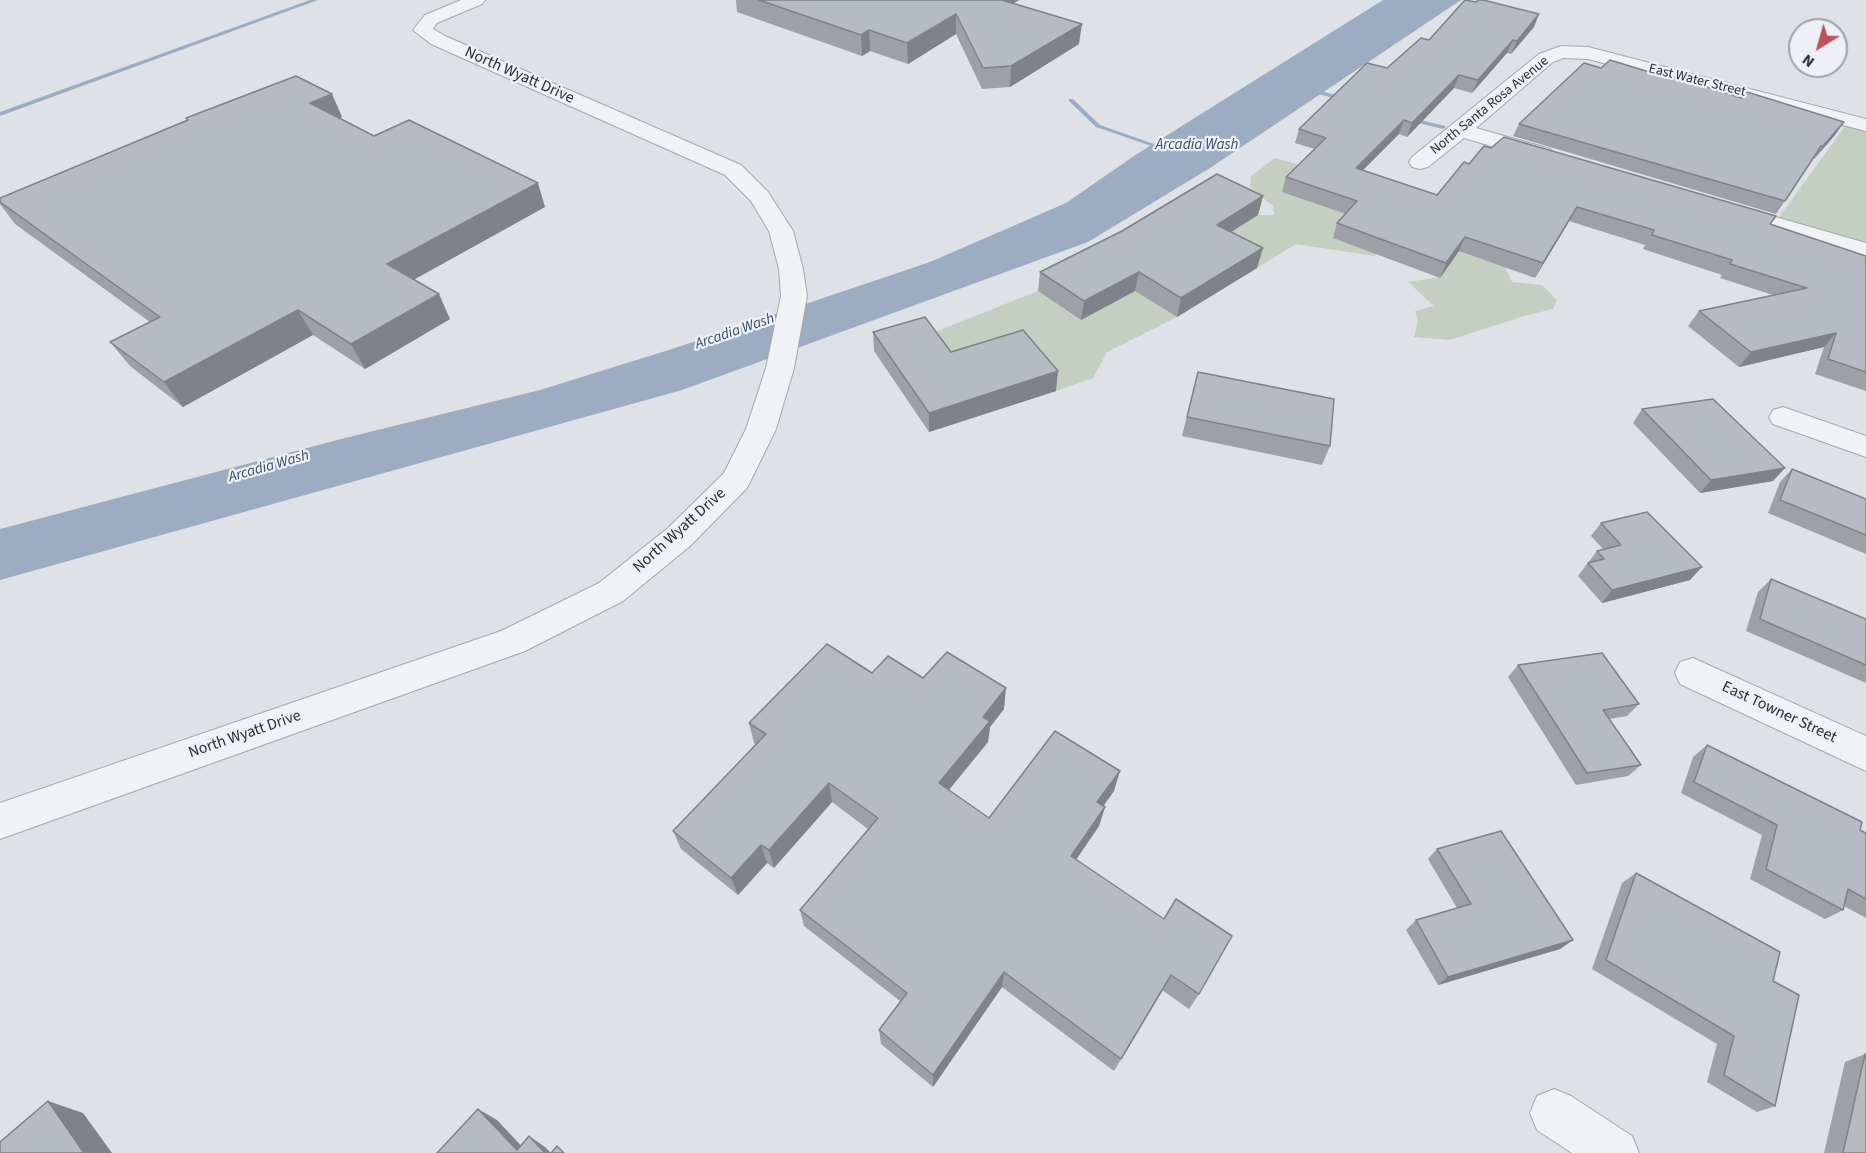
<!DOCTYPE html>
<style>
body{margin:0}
#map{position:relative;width:1866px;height:1153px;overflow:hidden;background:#dee1e6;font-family:"Source Sans 3",sans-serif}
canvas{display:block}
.north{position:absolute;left:1788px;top:18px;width:60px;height:60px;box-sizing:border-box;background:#edf0f4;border:2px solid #9fa3aa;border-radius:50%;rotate:217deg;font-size:16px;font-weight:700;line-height:24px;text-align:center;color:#292f3b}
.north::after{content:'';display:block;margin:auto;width:21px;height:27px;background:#bf4f5b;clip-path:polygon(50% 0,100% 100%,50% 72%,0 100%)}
</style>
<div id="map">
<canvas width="1866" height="1153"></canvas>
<div class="north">N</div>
</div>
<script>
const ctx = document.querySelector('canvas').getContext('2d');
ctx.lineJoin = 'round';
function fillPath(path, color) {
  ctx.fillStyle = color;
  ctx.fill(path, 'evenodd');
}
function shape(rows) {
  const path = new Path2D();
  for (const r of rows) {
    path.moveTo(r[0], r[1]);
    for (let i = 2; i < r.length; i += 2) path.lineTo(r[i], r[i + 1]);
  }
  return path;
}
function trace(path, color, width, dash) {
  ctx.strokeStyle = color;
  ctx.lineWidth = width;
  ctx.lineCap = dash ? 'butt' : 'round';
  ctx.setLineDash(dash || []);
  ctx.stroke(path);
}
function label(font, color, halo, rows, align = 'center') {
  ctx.font = font + ' "Source Sans 3",sans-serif';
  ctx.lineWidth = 4.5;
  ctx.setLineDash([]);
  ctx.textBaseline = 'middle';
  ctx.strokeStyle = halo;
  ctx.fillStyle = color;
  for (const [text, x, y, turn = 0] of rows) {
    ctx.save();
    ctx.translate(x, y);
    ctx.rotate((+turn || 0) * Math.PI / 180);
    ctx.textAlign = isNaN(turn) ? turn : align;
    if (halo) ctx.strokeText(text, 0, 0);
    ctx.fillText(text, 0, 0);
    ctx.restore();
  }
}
const green = shape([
 [1846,125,1866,131,1866,244,1779,217],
 [1275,158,1306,167,1352,216,1377,252,1375,256,1296,244,1257,268,1212,244,1258,215,1274,215,1273,206,1250,187,1251,176],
 [1459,251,1505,267,1512,282,1542,285,1557,300,1553,309,1524,316,1450,340,1414,337,1418,321,1415,311,1434,306,1408,282,1440,277],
 [1038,291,1081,320,1135,291,1177,317,1107,352,1093,378,1056,391,1022,350,951,371,925,336]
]);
const water = shape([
 [1383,0,1461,0,1210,168,1088,242,682,390,0,580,0,529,345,438,540,390,672,349,930,262,1066,203,1134,156]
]);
const stream = shape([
 [310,0,318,0,0,116,0,112,310,0],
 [1310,88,1346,98,1347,99,1344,101,1308,91,1307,90,1310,88],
 [1069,99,1073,99,1100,125,1168,149,1163,150,1096,127,1069,101,1069,99],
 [1408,117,1445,126,1446,127,1443,129,1406,120,1406,118,1408,117]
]);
const minor = shape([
 [461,0,485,0,482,4,437,23,433,29,445,36,741,165,768,192,793,231,803,269,807,296,794,368,776,429,751,480,747,488,690,546,623,601,525,651,0,839,0,803,501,631,599,583,668,528,724,473,746,429,766,368,781,296,779,269,769,231,751,201,725,175,431,44,413,30,425,15,461,0],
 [1561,46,1588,47,1866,119,1866,131,1588,59,1563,58,1553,62,1476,128,1550,149,1553,154,1550,159,1542,161,1464,138,1428,167,1420,169,1412,167,1409,162,1412,157,1539,54,1561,46],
 [1727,203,1866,243,1866,258,1719,215,1715,210,1719,205,1727,203],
 [1783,407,1866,436,1866,457,1773,424,1769,417,1773,410,1783,407],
 [1693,658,1866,736,1866,771,1680,684,1675,673,1680,662,1693,658],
 [1554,1089,1571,1096,1632,1136,1639,1153,1572,1153,1537,1130,1530,1113,1537,1096,1554,1089]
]);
const wall = shape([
 [736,0,1019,0,1013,3,1079,44,1010,87,982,89,956,34,908,64,870,51,862,56,737,12],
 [1534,27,1511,54,1507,53,1472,93,1454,88,1407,137,1399,134,1363,170,1437,195,1469,164,1770,224,1866,256,1866,391,1815,374,1824,347,1739,367,1688,326,1699,311,1773,295,1720,278,1722,275,1643,249,1645,245,1569,221,1535,278,1459,251,1440,278,1333,238,1337,223,1346,214,1282,192,1286,177,1315,149,1295,143,1299,129,1429,40],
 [342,117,340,118,374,136,545,207,414,279,450,319,365,369,313,335,183,407,130,366,110,342,150,322,15,224,0,204,0,198,187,120,186,118],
 [1519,124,1835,135,1814,159,1813,159,1776,214,1513,136],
 [1263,196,1258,215,1231,232,1257,268,1177,317,1135,291,1081,320,1038,291,1040,272],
 [873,332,951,352,1056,391,929,432,874,351],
 [1198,372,1330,446,1322,465,1182,436],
 [1642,409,1773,481,1700,493,1633,423],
 [1792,469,1866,499,1866,554,1768,513,1780,482],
 [1601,523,1690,580,1602,603,1578,576,1597,551,1603,549,1591,536],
 [1771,579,1866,619,1866,683,1746,631,1758,592],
 [1518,665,1639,704,1627,716,1609,719,1641,765,1628,776,1576,785,1508,677],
 [872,673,923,678,1004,709,990,727,988,742,949,790,989,818,1114,791,1103,806,1105,807,1099,826,1076,860,1199,994,1189,1009,1162,990,1114,1071,1002,987,933,1087,881,1044,879,1030,900,1001,804,926,800,910,868,829,832,802,774,868,767,863,738,895,681,849,673,831,756,745,754,743,749,723],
 [1707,745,1866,833,1866,918,1844,906,1843,910,1825,919,1750,879,1762,835,1681,793,1693,757],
 [1437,849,1573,940,1560,949,1438,985,1406,930,1416,920,1457,908,1428,859],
 [1636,873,1773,981,1775,1106,1757,1112,1707,1082,1717,1044,1592,969,1622,883],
 [1865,1054,1866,1153,1824,1153,1845,1062]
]);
const shadedWall = shape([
 [992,0,1019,0,991,17],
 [956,14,956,34,908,64,907,43],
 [1539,14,1534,27,1511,54,1517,41],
 [1082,24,1079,44,1010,87,1011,66],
 [869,30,870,51,862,56,861,35],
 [1513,40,1507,53,1472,93,1478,80],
 [1459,75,1454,88,1407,137,1412,123],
 [332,94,342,117,321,126,310,103],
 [1404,120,1399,134,1351,182,1356,168],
 [1844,122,1835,135,1814,159,1823,146],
 [538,183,545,207,399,288,387,264],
 [1263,196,1258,215,1212,244,1217,225],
 [1577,207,1569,221,1535,278,1543,263],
 [1465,237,1459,251,1440,278,1446,263],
 [1263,248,1257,268,1177,317,1181,298],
 [1139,272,1135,291,1081,320,1084,301],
 [439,294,450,319,365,369,351,344],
 [298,310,313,335,183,407,164,382],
 [1836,333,1824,347,1739,367,1751,352],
 [1058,371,1056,391,929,432,929,413],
 [1785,468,1773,481,1700,493,1711,480],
 [1702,567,1690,580,1602,603,1612,590],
 [1006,688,1004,709,990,727,988,742,938,803,939,783,983,717],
 [1120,771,1114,791,1092,822,1097,802],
 [829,783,832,802,774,868,769,850],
 [1105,807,1099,826,1066,874,1071,856],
 [761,845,767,863,738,895,731,878],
 [1573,940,1560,949,1438,985,1448,977],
 [1004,972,1002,987,933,1087,933,1075],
 [48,1101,83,1113,112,1153,84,1153],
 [478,1109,497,1120,528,1153,517,1150],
 [529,1136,545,1147,551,1153,545,1153]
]);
const building = shape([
 [759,0,1002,0,1082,24,1011,66,983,68,956,14,907,43,869,30,861,35,759,0],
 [1465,0,1476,2,1478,0,1483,0,1539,14,1517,41,1513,40,1478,80,1459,75,1412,123,1404,120,1356,168,1437,195,1464,162,1469,164,1484,146,1491,148,1504,137,1776,216,1770,224,1866,256,1866,372,1828,359,1836,333,1751,352,1699,311,1807,288,1730,264,1732,260,1652,235,1654,230,1577,207,1543,263,1465,237,1446,263,1337,223,1357,201,1286,177,1326,138,1299,129,1367,63,1387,68,1421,38,1429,40,1465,0],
 [1610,60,1659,75,1662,73,1742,98,1747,92,1844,122,1823,146,1821,146,1785,201,1519,124,1584,63,1601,68,1610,60],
 [296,76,332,94,310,103,374,136,409,120,538,183,387,264,439,294,351,344,298,310,164,382,110,342,160,317,0,202,0,198,188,120,186,118,296,76],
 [1217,174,1263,196,1217,225,1263,248,1181,298,1139,272,1084,301,1040,272,1122,231,1217,174],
 [925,317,951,352,1023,330,1058,371,929,413,873,332,925,317],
 [1198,372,1334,399,1330,446,1187,417,1198,372],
 [1713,399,1785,468,1711,480,1642,409,1713,399],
 [1792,469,1866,499,1866,535,1780,500,1792,469],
 [1647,512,1702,567,1612,590,1588,563,1604,559,1597,551,1621,545,1601,523,1647,512],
 [1771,579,1866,619,1866,665,1760,619,1771,579],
 [827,644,872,673,888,656,923,678,947,652,1006,688,983,717,990,721,939,783,989,818,1055,731,1120,771,1097,802,1105,807,1071,856,1164,919,1176,899,1232,936,1199,994,1171,975,1121,1059,1004,972,933,1075,879,1030,907,993,800,910,878,818,829,783,769,850,761,845,731,878,673,831,766,734,749,723,827,644],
 [1602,653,1639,704,1603,710,1641,765,1587,773,1518,665,1602,653],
 [1707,745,1862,822,1860,830,1866,833,1866,899,1848,889,1843,910,1766,869,1777,825,1694,782,1707,745],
 [1501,831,1573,940,1448,977,1416,920,1471,904,1437,849,1501,831],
 [1636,873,1780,952,1773,981,1799,995,1775,1106,1724,1075,1734,1036,1606,960,1636,873],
 [1865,1054,1866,1055,1866,1153,1843,1153,1865,1054],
 [48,1101,84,1153,0,1153,0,1142,48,1101],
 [478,1109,517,1150,529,1136,545,1153,437,1153,478,1109],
 [557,1146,564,1153,551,1153,557,1146]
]);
const farStreetnames = [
 ["East Water Street",1697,81,14],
 ["North Santa Rosa Avenue",1490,106,-39]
];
const farWaternames = [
 ["Arcadia Wash",1197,146],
 ["Arcadia Wash",735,332,-19],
 ["Arcadia Wash",269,467,-16]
];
const streetNames = [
 ["North Wyatt Drive",519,76,24],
 ["North Wyatt Drive",680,531,-42],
 ["East Towner Street",1779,713,25],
 ["North Wyatt Drive",245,735,-19]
];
fillPath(green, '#c3cfc0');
fillPath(water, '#9cadc3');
fillPath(stream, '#9cadc3');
trace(minor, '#a4a8af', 2);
fillPath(minor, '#f0f2f5');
fillPath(wall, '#9da0a7');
fillPath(shadedWall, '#7f8288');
fillPath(building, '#b6bac2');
trace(building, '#7f8288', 1.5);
label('14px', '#292f3b', '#edf0f4', farStreetnames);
label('italic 15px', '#374c6b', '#edf0f4', farWaternames);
label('16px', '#292f3b', '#edf0f4', streetNames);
</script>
